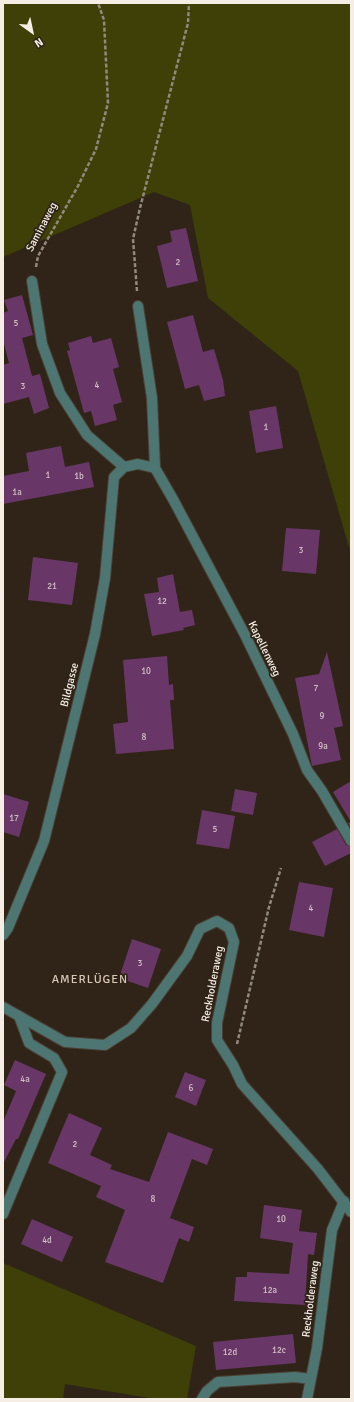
<!DOCTYPE html>
<meta charset="utf-8">
<style>
body{margin:0}
#map{position:relative;width:354px;height:1402px;overflow:hidden;background:#2f2417;font-family:Signika,sans-serif}
canvas{display:block}
.frame{position:absolute;inset:0;border:4px solid #f6eee5;pointer-events:none}
.north{position:absolute;left:12px;top:12px;width:40px;height:40px;-webkit-text-stroke:3px #2f2417;paint-order:stroke;rotate:147deg;font-size:11px;font-weight:700;line-height:16px;text-align:center;color:#f6eee5}
.north::after{content:'';display:block;margin:auto;width:14px;height:18px;background:#f6eee5;clip-path:polygon(50% 0,100% 100%,50% 72%,0 100%)}
</style>
<div id="map">
<canvas width="354" height="1402"></canvas>
<div class="frame"></div>
<div class="north">N</div>
</div>
<script>
const ctx = document.querySelector('canvas').getContext('2d');
ctx.lineJoin = 'round';
function fillPath(path, color) {
  ctx.fillStyle = color;
  ctx.fill(path, 'evenodd');
}
function shape(rows) {
  const path = new Path2D();
  for (const r of rows) {
    path.moveTo(r[0], r[1]);
    for (let i = 2; i < r.length; i += 2) path.lineTo(r[i], r[i + 1]);
  }
  return path;
}
function trace(path, color, width, dash) {
  ctx.strokeStyle = color;
  ctx.lineWidth = width;
  ctx.lineCap = dash ? 'butt' : 'round';
  ctx.setLineDash(dash || []);
  ctx.stroke(path);
}
function label(font, color, halo, rows, align = 'center') {
  ctx.font = font + ' Signika,sans-serif';
  ctx.lineWidth = 3.5;
  ctx.setLineDash([]);
  ctx.textBaseline = 'middle';
  ctx.strokeStyle = halo;
  ctx.fillStyle = color;
  for (const [text, x, y, turn = 0] of rows) {
    ctx.save();
    ctx.translate(x, y);
    ctx.rotate((+turn || 0) * Math.PI / 180);
    ctx.textAlign = isNaN(turn) ? turn : align;
    if (halo) ctx.strokeText(text, 0, 0);
    ctx.fillText(text, 0, 0);
    ctx.restore();
  }
}
const green = shape([
 [3,3,351,3,351,554,298,371,208,298,190,205,154,192,3,257],
 [3,1263,196,1346,187,1399,155,1399,65,1384,63,1399,3,1399]
]);
const building = shape([
 [186,228,198,281,167,288,157,246,172,242,170,231],
 [22,295,33,335,22,338,32,376,40,374,49,408,34,414,29,397,3,404,3,365,9,363,3,340,3,313,8,311,4,300],
 [193,315,203,352,214,349,223,380,225,396,204,401,199,385,185,389,167,322],
 [91,336,93,343,111,338,119,367,113,369,122,402,113,405,117,420,95,426,91,411,84,413,67,351,70,350,68,343],
 [276,406,283,448,256,453,249,411],
 [61,446,65,467,89,462,94,487,3,504,3,476,29,471,26,453],
 [286,528,320,530,316,574,282,571],
 [33,557,78,563,72,605,28,600],
 [173,574,180,612,192,610,195,625,183,628,184,630,152,636,144,594,159,592,157,578],
 [327,652,343,726,334,728,341,760,312,766,295,678,319,674],
 [167,656,169,685,173,684,174,700,170,700,174,749,116,754,113,724,128,722,123,660],
 [351,781,351,828,348,823,351,822,333,792],
 [235,789,257,793,253,815,231,811],
 [3,794,29,802,19,837,3,832],
 [202,810,235,816,229,849,196,844],
 [337,829,346,845,351,847,351,853,325,866,312,842],
 [299,882,333,888,324,937,289,930],
 [132,939,161,949,148,988,119,978],
 [15,1060,46,1074,18,1139,16,1139,3,1164,3,1122,16,1091,4,1085],
 [185,1072,206,1080,196,1106,175,1097],
 [69,1113,102,1128,90,1155,112,1165,110,1169,149,1182,168,1132,213,1149,207,1165,192,1159,170,1218,194,1227,189,1242,179,1238,163,1283,105,1262,125,1210,96,1197,101,1186,48,1163],
 [264,1205,302,1210,299,1231,317,1233,314,1255,308,1254,305,1305,234,1301,236,1277,247,1277,247,1272,289,1274,293,1243,260,1238],
 [32,1219,73,1237,62,1262,21,1244],
 [293,1334,296,1363,216,1370,213,1342]
]);
const path = shape([
 [36,267,38,256,78,186,96,149,108,103,104,20,98,3],
 [137,291,133,239,140,208,188,23,189,3],
 [237,1044,269,907,281,868]
]);
const lane = shape([
 [138,306,152,398,155,468],
 [3,1214,62,1072,54,1058,29,1043,19,1016],
 [202,1399,207,1391,218,1382,295,1377,311,1379],
 [307,1399,317,1348,332,1230,344,1201]
]);
const street = shape([
 [32,281,42,344,60,393,87,435,124,467],
 [3,935,8,928,44,841,95,634,105,578,114,477,124,467,138,464,155,468,174,501,245,635,293,734,307,770,322,791,351,841],
 [3,1007,65,1042,105,1045,131,1028,152,1004,187,956,200,929,217,921,229,928,234,942,217,1023,217,1040,233,1065,242,1084,318,1169,351,1212]
]);
const numberNames = [
 ["2",178,263],
 ["5",16,324],
 ["4",97,386],
 ["3",23,387],
 ["1",266,428],
 ["1",48,476],
 ["1b",79,477],
 ["1a",17,493],
 ["3",301,551],
 ["21",52,587],
 ["12",162,602],
 ["10",146,672],
 ["7",316,689],
 ["9",322,717],
 ["8",144,738],
 ["9a",323,747],
 ["17",14,819],
 ["5",215,830],
 ["4",311,909],
 ["3",140,964],
 ["4a",25,1080],
 ["6",191,1089],
 ["2",75,1145],
 ["8",153,1200],
 ["10",281,1220],
 ["4d",47,1241],
 ["12a",270,1291],
 ["12c",279,1351],
 ["12d",230,1353]
];
const streetNames = [
 ["Saminaweg",42,227,-62],
 ["Kapellenweg",264,649,64],
 ["Bildgasse",70,685,-76],
 ["Reckholderaweg",213,984,-79],
 ["Reckholderaweg",311,1299,-83]
];
const neighbourhoodNames = [
 ["AMERLÜGEN",90,980]
];
fillPath(green, '#3e4008');
fillPath(building, '#693767');
trace(lane, '#4b4034', 12);
trace(street, '#4b4034', 12);
trace(path, '#92887d', 2.5, [4, 2]);
trace(lane, '#4d7572', 10);
trace(street, '#4d7572', 10);
label('9px', '#d3c0c6', null, numberNames);
label('11px', '#f6eee5', '#2f2417', streetNames);
ctx.letterSpacing = '1px';
label('12px', '#d8c8b8', '#2f2417', neighbourhoodNames);
ctx.letterSpacing = '0px';
</script>
